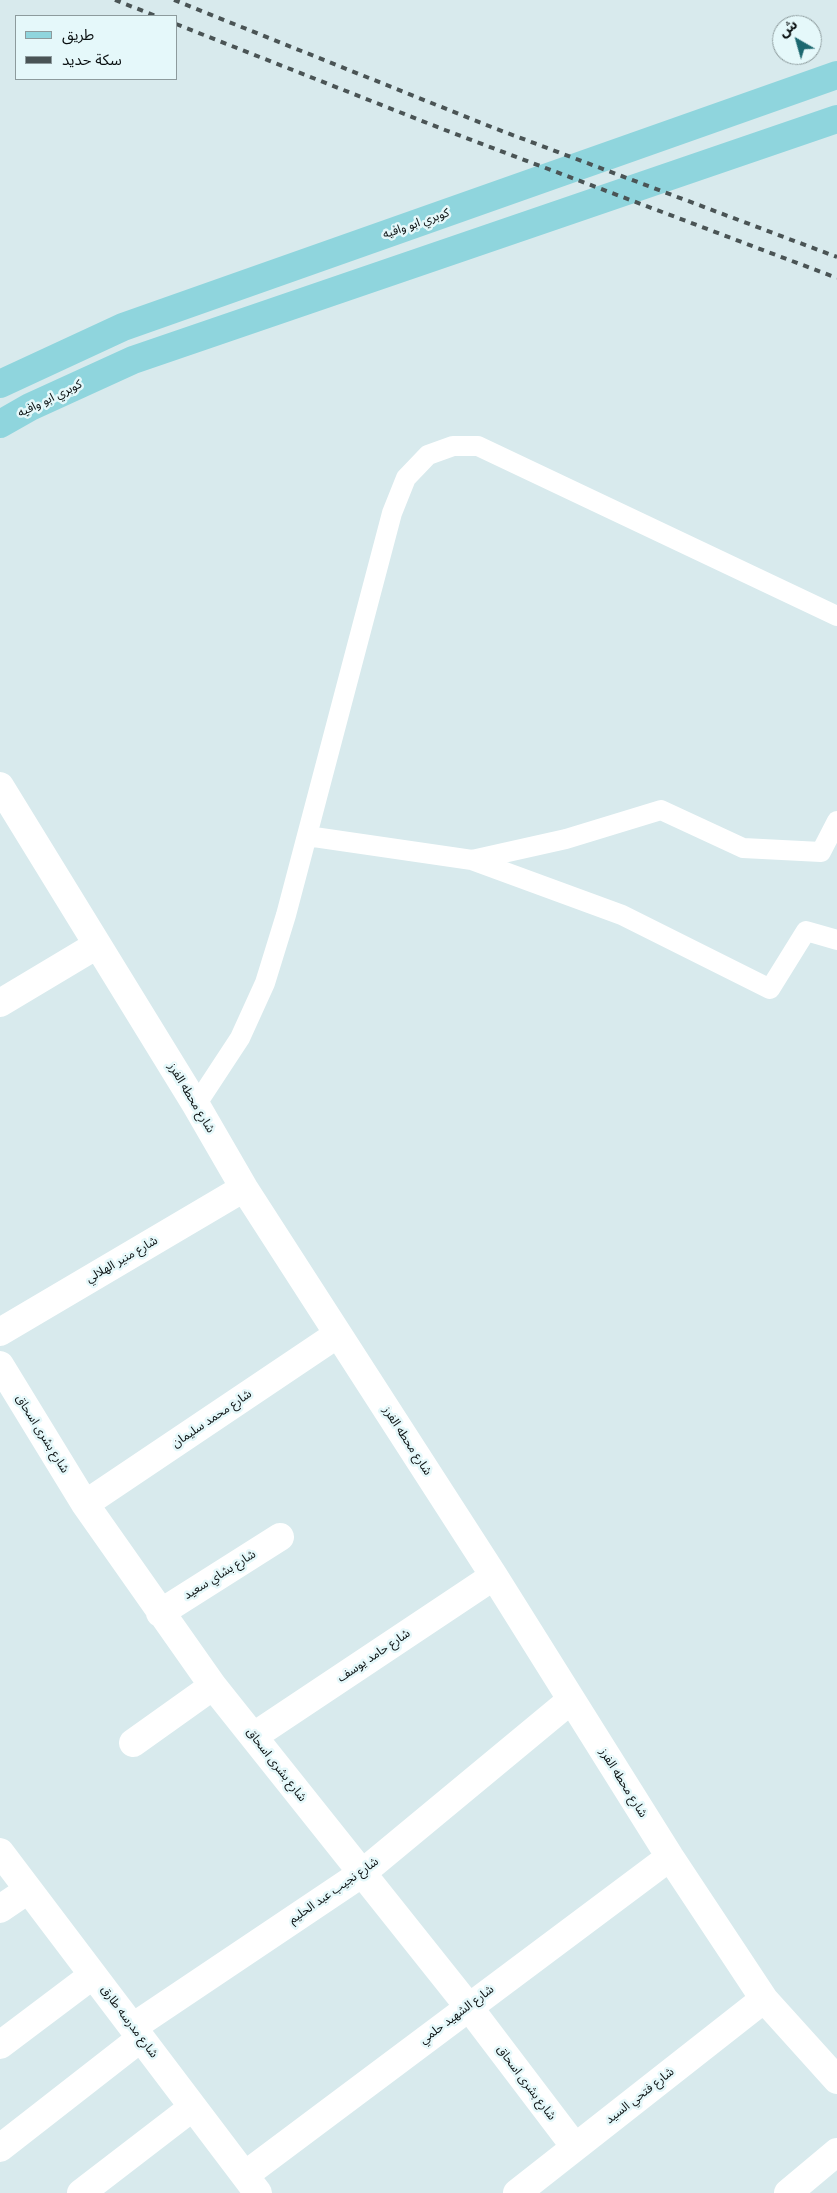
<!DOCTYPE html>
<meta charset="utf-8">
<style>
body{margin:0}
#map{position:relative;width:837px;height:2193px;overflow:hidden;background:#d8eaed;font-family:"Varela Round","Noto Sans Arabic",sans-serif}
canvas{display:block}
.legend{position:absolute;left:15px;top:15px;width:162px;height:65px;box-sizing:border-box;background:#e5f8fa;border:1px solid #8d9b9d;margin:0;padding:6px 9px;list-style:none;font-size:15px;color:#0a1011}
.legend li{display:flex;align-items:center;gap:10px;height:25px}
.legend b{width:25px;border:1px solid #8d9b9d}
.north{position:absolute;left:772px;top:15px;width:50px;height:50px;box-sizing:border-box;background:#e5f8fa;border:1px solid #8d9b9d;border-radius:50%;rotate:322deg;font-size:14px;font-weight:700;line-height:20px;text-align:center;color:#0a1011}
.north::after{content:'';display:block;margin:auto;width:18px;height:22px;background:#1b676f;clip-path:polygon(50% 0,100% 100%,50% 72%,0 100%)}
</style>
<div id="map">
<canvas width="837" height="2193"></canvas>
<ul class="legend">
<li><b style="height:6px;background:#8fd5dd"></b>طريق</li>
<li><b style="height:6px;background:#4a5455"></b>سكة حديد</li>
</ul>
<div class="north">ش</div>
</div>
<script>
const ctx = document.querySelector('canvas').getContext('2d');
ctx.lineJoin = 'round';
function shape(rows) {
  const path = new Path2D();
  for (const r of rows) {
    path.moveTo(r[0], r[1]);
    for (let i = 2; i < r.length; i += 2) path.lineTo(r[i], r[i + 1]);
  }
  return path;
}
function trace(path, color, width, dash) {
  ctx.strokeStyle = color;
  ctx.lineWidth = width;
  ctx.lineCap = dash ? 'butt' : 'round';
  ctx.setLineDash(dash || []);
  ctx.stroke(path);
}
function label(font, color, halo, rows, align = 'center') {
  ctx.font = font + ' "Varela Round","Noto Sans Arabic",sans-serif';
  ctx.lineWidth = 5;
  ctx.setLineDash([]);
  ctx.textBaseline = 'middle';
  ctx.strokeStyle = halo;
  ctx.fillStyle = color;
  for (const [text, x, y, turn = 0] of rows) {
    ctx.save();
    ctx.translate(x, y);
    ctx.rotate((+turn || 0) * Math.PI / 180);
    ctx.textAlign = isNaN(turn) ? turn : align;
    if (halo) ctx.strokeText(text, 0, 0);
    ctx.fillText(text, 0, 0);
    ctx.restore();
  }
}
const service = shape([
 [307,836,472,860,622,915,770,989,806,931,837,940],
 [472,860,566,839,661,810,743,848,821,852,837,821],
 [196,1105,240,1038,265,983,286,915,392,513,406,478,428,455,453,446,478,446,837,616]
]);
const minor = shape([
 [0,786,196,1105,244,1188,494,1576,670,1857,764,1999,837,2080],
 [0,1003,97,945],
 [0,1332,244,1188],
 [0,1365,85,1504,213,1686,468,2006,575,2147],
 [85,1504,338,1334],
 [160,1613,280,1537],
 [254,1736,494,1576],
 [133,1743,213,1686],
 [0,1852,258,2193],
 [0,1909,28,1890],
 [133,2027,361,1874,571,1700],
 [0,2045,93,1975],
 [0,2148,141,2038],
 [245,2175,670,1857],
 [81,2193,193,2107],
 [517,2193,764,1999],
 [788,2193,837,2152]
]);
const primary = shape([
 [0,384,123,327,837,75],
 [0,424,30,407,133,360,837,119]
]);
const rail = shape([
 [115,0,156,16],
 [174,0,494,128,837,257],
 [176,24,445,130,837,278]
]);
const streetNames = [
 ["كوبري ابو وافيه",416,224,-19],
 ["كوبري ابو وافيه",50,399,-26],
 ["شارع محطه الفرز",191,1098,59],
 ["شارع منير الهلالي",122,1260,-30],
 ["شارع محمد سليمان",212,1419,-34],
 ["شارع بشرى اسحاق",42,1434,58],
 ["شارع محطه الفرز",407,1441,57],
 ["شارع بشاي سعيد",220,1575,-32],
 ["شارع حامد يوسف",374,1656,-34],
 ["شارع بشرى اسحاق",276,1765,52],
 ["شارع محطه الفرز",623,1783,58],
 ["شارع نجيب عبد الحليم",334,1891,-35],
 ["شارع الشهيد حلمي",457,2015,-37],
 ["شارع مدرسه طارق",129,2022,53],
 ["شارع بشرى اسحاق",526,2083,53],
 ["شارع فتحي السيد",640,2096,-38]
];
trace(service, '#fff', 20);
trace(minor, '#fff', 28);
trace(primary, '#8fd5dd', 28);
trace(rail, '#4a5455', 4, [6, 6]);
label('12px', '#0a1011', '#e5f8fa', streetNames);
</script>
